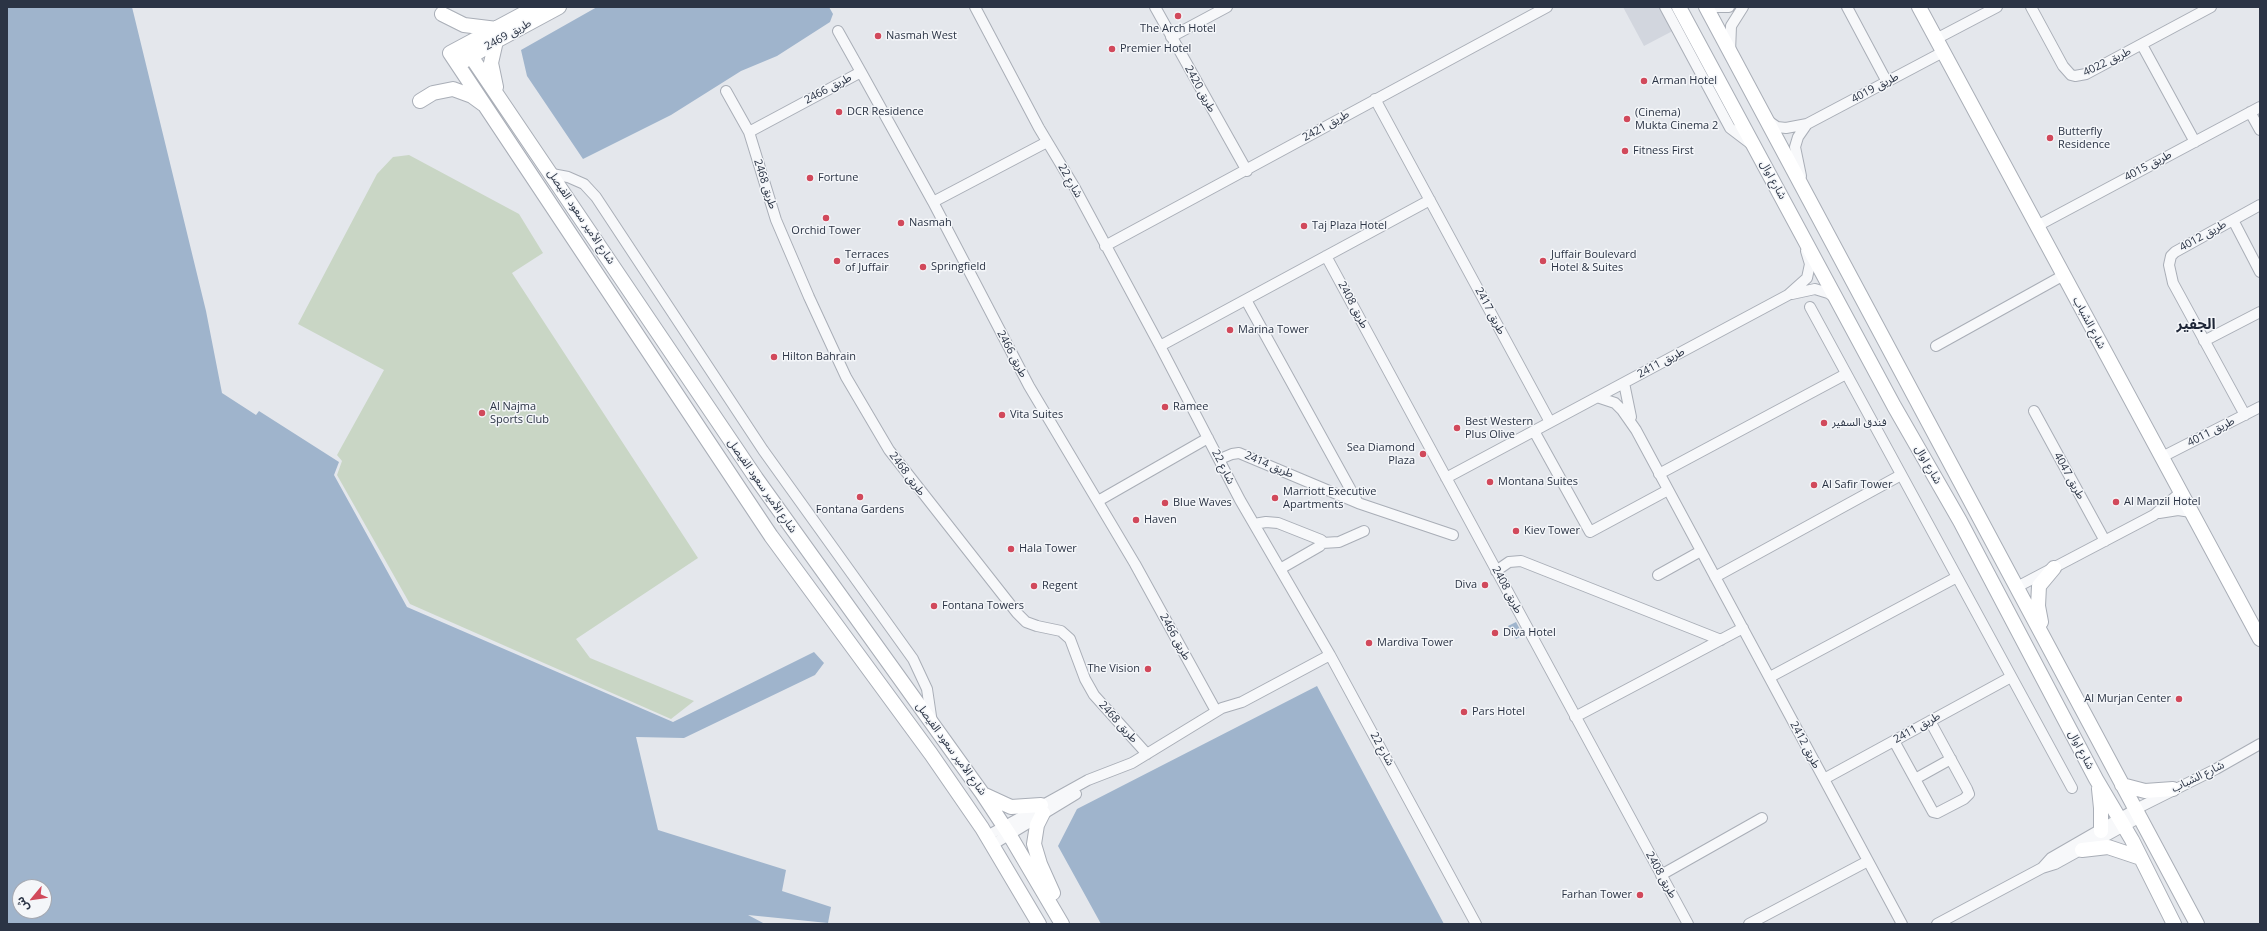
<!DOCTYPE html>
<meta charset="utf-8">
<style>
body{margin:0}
#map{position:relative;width:2267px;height:931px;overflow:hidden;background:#e4e7ec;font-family:"Open Sans","Noto Sans Arabic",sans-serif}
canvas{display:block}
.frame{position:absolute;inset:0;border:8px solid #2b3445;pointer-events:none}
.north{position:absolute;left:12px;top:879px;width:40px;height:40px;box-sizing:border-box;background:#f4f6f9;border:1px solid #a4a8b1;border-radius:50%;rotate:241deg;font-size:11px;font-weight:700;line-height:16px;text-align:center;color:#2b3445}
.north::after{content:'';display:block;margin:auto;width:14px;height:18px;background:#d1495b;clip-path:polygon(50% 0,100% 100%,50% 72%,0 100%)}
</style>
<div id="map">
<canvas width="2267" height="931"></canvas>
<div class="frame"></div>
<div class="north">ش</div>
</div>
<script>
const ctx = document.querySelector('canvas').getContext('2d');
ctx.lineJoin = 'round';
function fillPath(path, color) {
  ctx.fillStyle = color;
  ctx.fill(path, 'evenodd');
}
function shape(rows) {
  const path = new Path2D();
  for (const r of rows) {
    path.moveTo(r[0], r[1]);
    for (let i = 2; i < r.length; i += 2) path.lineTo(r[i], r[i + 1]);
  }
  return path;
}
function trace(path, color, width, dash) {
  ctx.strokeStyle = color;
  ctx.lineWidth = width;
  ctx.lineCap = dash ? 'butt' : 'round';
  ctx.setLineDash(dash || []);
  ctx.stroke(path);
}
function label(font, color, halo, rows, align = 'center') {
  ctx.font = font + ' "Open Sans","Noto Sans Arabic",sans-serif';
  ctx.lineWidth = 3;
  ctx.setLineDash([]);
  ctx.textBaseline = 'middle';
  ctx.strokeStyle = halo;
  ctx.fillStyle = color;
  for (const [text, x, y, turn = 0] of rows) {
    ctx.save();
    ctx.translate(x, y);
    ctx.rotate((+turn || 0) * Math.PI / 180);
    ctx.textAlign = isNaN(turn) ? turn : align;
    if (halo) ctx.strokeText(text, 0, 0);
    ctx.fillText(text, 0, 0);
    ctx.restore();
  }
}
const built = shape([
 [1623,7,1674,7,1684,25,1644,46]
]);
const green = shape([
 [409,155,519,214,543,253,512,273,698,558,576,639,590,658,694,701,671,719,410,604,337,475,342,461,337,455,384,370,298,324,377,174,393,157]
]);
const water = shape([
 [7,7,132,7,206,311,222,393,256,415,259,411,339,462,334,475,407,607,673,722,814,652,824,663,815,675,684,738,636,737,658,830,786,870,782,891,831,907,828,923,748,915,765,924,7,924],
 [20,887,44,887,44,911,20,911],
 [597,7,829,7,833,14,830,22,777,56,741,71,671,115,583,159,527,76,521,50],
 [1516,622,1523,635,1516,639,1508,626],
 [1317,686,1444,924,1101,924,1058,846,1077,809]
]);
const street = shape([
 [975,7,1039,128,1075,188,1160,346,1240,500,1330,655,1476,924],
 [1155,7,1247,171],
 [1665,7,1730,128,1751,144],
 [1712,7,1729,7],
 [1847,7,1887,82],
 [2031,7,2063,66,2071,75,2075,76,2086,74,2211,7],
 [838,31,861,72],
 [1171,37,1227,7],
 [1936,39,1997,7],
 [2142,45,2195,142],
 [1730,52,1731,26,1743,7],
 [726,91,749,132,776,220,809,297,846,377,889,450,1017,613,1026,622,1037,626,1061,631,1070,639,1085,679,1094,695,1147,754],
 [1375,99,1550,422],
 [2250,112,2260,130],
 [1767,120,1777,127,1786,128,1807,124,1943,52],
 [749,132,861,72,933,202,1029,386,1135,564,1216,711],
 [552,174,568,177,584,184,596,197,763,450,913,659,927,689,932,723],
 [1801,176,1795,147,1798,137,1807,124],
 [933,202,1047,142],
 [2233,220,2260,272],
 [2037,226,2260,107],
 [1105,246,1547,7],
 [1326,256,1688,924],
 [1792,294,1815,289,1828,293,1836,298],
 [1246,300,1358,503],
 [1810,307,2072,788],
 [2204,341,2260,312],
 [1160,346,1430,200],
 [1936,346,2064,275],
 [1624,383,1631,417],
 [1597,397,1615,403,1622,410,1636,430,1902,924],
 [2034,411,2105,541],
 [2245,415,2173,283,2169,265,2171,256,2175,252,2260,205],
 [1534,431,1590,532,1668,490],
 [2162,457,2260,407],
 [1220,459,1232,454,1239,453,1358,503,1453,535],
 [1659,474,1846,374],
 [1446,478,1788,295,1807,278,1810,264,1806,251],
 [1098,501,1208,438],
 [2159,513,2178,510,2191,512],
 [1254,524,1266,522,1278,523,1321,540,1320,546,1280,569],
 [1322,543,1339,542,1364,531],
 [1496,571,1509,562,1521,561,1721,640],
 [1658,575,1701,551],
 [1715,577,1901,475],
 [2017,587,2154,515,2181,492],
 [1770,677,1957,577],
 [1575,717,1743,628],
 [1894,741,1933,812,1937,813,1964,799,1969,794,1967,789,1930,721],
 [1824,779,2011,677],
 [1915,779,1951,759],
 [987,836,1088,780,1132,763,1222,708,1242,702,1330,655],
 [992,845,1076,794],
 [2042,868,2051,858,2136,809,2216,769,2260,744],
 [1661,875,1762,818],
 [1749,924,1868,861],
 [1937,924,2042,868,2055,864,2140,817]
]);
const secondary = shape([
 [536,7,450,53,771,536,931,754,982,828,1039,924],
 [1679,7,1894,406,1960,521,2096,779,2132,840,2174,924],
 [1706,7,2197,924],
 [1919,7,2260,639],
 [442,14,464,25,497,29],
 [496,41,491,63,496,87],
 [464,46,756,478,982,793,1009,834,1062,924],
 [464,61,496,41,559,7],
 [420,101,433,93,453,89,472,96,483,104],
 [2041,622,2038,606,2039,586,2054,568],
 [2122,785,2145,791,2173,789],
 [2099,789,2101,808,2101,831],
 [985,795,1011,807,1041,805],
 [1043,813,1037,825,1034,844,1040,864,1053,893],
 [2082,850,2108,847,2141,858]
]);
const markers = [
 [1178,16,4,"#d1495b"],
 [878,36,4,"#d1495b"],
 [1112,49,4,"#d1495b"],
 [1644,81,4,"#d1495b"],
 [839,112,4,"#d1495b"],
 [1627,119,4,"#d1495b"],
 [2050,138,4,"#d1495b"],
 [1625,151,4,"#d1495b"],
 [810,178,4,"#d1495b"],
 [826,218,4,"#d1495b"],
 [901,223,4,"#d1495b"],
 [1304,226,4,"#d1495b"],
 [837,261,4,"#d1495b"],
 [1543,261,4,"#d1495b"],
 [923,267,4,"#d1495b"],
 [1230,330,4,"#d1495b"],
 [774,357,4,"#d1495b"],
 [1165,407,4,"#d1495b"],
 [482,413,4,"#d1495b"],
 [1002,415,4,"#d1495b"],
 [1824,423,4,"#d1495b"],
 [1457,428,4,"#d1495b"],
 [1423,454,4,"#d1495b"],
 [1490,482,4,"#d1495b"],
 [1814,485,4,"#d1495b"],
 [860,497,4,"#d1495b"],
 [1275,498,4,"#d1495b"],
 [2116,502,4,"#d1495b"],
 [1165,503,4,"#d1495b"],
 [1136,520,4,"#d1495b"],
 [1516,531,4,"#d1495b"],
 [1011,549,4,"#d1495b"],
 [1485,585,4,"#d1495b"],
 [1034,586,4,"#d1495b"],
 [934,606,4,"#d1495b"],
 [1495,633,4,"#d1495b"],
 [1369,643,4,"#d1495b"],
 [1148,669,4,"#d1495b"],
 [2179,699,4,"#d1495b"],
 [1464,712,4,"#d1495b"],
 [1640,895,4,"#d1495b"]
];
const poiNames = [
 ["The Arch Hotel",1178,29,"center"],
 ["Nasmah West",886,36],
 ["Premier Hotel",1120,49],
 ["Arman Hotel",1652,81],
 ["DCR Residence",847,112],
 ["(Cinema)",1635,113],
 ["Mukta Cinema 2",1635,126],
 ["Butterfly",2058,132],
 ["Residence",2058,145],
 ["Fitness First",1633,151],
 ["Fortune",818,178],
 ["Nasmah",909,223],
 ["Taj Plaza Hotel",1312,226],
 ["Orchid Tower",826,231,"center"],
 ["Terraces",845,255],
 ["of Juffair",845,268],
 ["Juffair Boulevard",1551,255],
 ["Hotel & Suites",1551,268],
 ["Springfield",931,267],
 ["Marina Tower",1238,330],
 ["Hilton Bahrain",782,357],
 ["Al Najma",490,407],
 ["Sports Club",490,420],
 ["Ramee",1173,407],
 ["Vita Suites",1010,415],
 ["Best Western",1465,422],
 ["Plus Olive",1465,435],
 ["فندق السفير",1832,423],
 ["Sea Diamond",1415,448,"right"],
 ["Plaza",1415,461,"right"],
 ["Montana Suites",1498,482],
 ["Al Safir Tower",1822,485],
 ["Marriott Executive",1283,492],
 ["Apartments",1283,505],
 ["Al Manzil Hotel",2124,502],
 ["Blue Waves",1173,503],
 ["Fontana Gardens",860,510,"center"],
 ["Haven",1144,520],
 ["Kiev Tower",1524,531],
 ["Hala Tower",1019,549],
 ["Diva",1477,585,"right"],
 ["Regent",1042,586],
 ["Fontana Towers",942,606],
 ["Diva Hotel",1503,633],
 ["Mardiva Tower",1377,643],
 ["The Vision",1140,669,"right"],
 ["Al Murjan Center",2171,699,"right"],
 ["Pars Hotel",1472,712],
 ["Farhan Tower",1632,895,"right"]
];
const streetNames = [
 ["طريق 2469",508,35,-29],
 ["طريق 4022",2107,62,-26],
 ["طريق 4019",1875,88,-28],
 ["طريق 2466",828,89,-28],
 ["طريق 2420",1200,89,61],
 ["طريق 2421",1326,126,-29],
 ["طريق 4015",2148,166,-28],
 ["شارع اوال",1773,180,61],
 ["شارع 22",1070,181,60],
 ["طريق 2468",765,184,72],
 ["شارع الأمير سعود الفيصل",581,217,56],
 ["طريق 4012",2203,236,-29],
 ["طريق 2408",1353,305,62],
 ["طريق 2417",1490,311,62],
 ["شارع الشباب",2089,323,62],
 ["طريق 2466",1012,354,62],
 ["طريق 2411",1661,363,-28],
 ["طريق 4011",2211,432,-27],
 ["طريق 2414",1269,465,23],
 ["شارع اوال",1928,465,60],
 ["شارع 22",1223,467,63],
 ["طريق 2468",907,474,53],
 ["طريق 4047",2069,476,61],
 ["شارع الأمير سعود الفيصل",762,486,55],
 ["طريق 2408",1507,590,62],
 ["طريق 2466",1175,637,61],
 ["طريق 2468",1118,722,48],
 ["طريق 2411",1917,728,-29],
 ["طريق 2412",1805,745,62],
 ["شارع الأمير سعود الفيصل",951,749,54],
 ["شارع 22",1382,749,61],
 ["شارع اوال",2081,750,62],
 ["شارع الشباب",2198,777,-26],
 ["طريق 2408",1661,875,61]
];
const districtNames = [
 ["الجفير",2196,325]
];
fillPath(built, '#d2d6de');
fillPath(green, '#c9d6c5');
fillPath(water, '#9fb4cc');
trace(street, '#a9aeb7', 12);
trace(secondary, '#a9aeb7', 16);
trace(street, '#f7f8fa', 10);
trace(secondary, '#fff', 14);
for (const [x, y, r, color] of markers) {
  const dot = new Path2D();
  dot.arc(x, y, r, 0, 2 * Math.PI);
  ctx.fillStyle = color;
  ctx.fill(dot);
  trace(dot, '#f4f6f9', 1.5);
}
label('11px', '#2b3445', '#f4f6f9', poiNames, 'left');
label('11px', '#2b3445', '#f4f6f9', streetNames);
label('bold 15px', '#1d2536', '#f4f6f9', districtNames);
</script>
